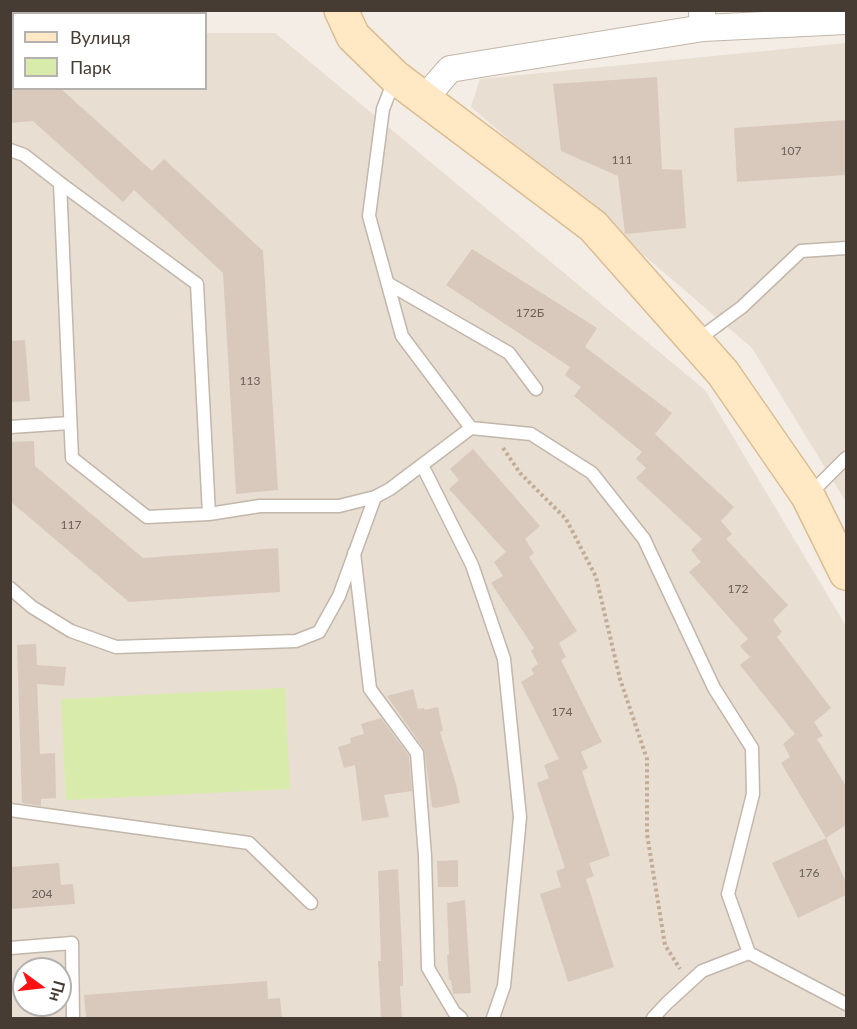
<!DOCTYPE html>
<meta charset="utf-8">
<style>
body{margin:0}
#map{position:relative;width:857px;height:1029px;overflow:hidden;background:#f4ede5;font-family:Lato,sans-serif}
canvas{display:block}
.frame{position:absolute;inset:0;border:12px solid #463c34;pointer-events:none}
.legend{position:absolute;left:12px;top:12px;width:195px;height:78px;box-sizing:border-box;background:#fff;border:2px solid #b5b1ae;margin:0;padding:8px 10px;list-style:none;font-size:18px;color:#463c34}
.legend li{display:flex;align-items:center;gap:12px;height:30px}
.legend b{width:30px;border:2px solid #b5b1ae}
.north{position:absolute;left:12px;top:957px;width:60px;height:60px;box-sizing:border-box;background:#fff;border:2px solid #b5b1ae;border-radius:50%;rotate:105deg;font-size:16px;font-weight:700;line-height:24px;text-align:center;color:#463c34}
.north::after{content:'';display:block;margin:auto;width:21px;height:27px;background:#ff1011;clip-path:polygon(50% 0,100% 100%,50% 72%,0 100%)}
</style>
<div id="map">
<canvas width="857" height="1029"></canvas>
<div class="frame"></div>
<ul class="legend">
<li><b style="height:8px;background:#ffe8c3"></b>Вулиця</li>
<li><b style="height:16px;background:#d8ebaa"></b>Парк</li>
</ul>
<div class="north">Пн</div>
</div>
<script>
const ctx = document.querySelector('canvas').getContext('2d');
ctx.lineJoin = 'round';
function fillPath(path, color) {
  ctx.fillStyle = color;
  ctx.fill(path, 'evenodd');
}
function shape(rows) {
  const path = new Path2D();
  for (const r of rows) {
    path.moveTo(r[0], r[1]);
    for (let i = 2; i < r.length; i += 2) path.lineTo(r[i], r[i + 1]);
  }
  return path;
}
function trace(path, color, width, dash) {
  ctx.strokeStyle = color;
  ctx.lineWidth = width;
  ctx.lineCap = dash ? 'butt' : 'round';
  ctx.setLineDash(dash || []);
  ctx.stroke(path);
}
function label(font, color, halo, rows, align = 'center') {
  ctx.font = font + ' Lato,sans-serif';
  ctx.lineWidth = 4.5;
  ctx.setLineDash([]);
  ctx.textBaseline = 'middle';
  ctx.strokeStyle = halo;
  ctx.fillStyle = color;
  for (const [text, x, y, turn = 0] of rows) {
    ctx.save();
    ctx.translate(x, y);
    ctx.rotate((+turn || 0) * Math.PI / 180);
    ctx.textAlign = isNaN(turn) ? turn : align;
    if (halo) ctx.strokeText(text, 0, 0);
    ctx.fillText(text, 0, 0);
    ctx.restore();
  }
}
const residential = shape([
 [10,31,13,31,14,88,206,88,206,33,275,33,705,390,846,626,846,1018,11,1018],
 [24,969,60,969,60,1005,24,1005],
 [846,43,846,502,752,348,471,107,480,79]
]);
const green = shape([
 [285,688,290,789,66,800,61,699]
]);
const building = shape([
 [657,77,662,169,682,170,686,228,625,234,618,176,561,151,553,84],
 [10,88,60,88,152,171,164,159,263,251,278,490,236,494,223,273,134,190,123,202,33,121,10,123],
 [846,120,846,175,737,182,734,128],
 [472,249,597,328,585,347,672,413,655,434,734,507,721,521,732,534,726,539,788,605,773,620,782,632,777,637,831,708,814,722,823,736,817,739,846,786,846,825,826,838,781,763,790,757,783,744,795,734,740,665,750,657,740,646,748,639,689,572,701,562,691,550,702,539,636,478,646,468,636,459,642,452,574,396,581,387,565,375,570,367,446,285],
 [25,340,30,401,10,402,10,341],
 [34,441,35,466,143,558,278,548,280,592,129,602,10,501,10,442],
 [473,449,540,526,525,539,534,553,529,557,577,631,559,643,566,657,561,660,602,742,581,752,588,768,582,771,610,856,589,863,594,876,586,879,614,967,568,982,540,894,561,887,556,871,565,868,537,783,549,778,544,765,559,759,521,682,534,674,531,669,538,664,531,651,534,648,491,583,503,576,494,562,506,552,449,489,459,480,450,469],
 [36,644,37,665,66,667,64,686,37,684,40,754,55,753,56,798,41,799,41,806,22,803,17,645],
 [413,689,418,709,424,708,425,710,438,707,443,731,440,732,456,784,460,803,435,808,432,807,424,749,387,696],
 [381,718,409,756,412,791,384,795,389,817,362,821,355,765,344,768,338,747,351,743,350,738,364,734,361,724],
 [826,838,846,882,846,895,798,918,772,863],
 [458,860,458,887,438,887,437,861],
 [59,863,61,885,73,884,75,904,10,909,10,867],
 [398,869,403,972,403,986,400,986,402,1018,381,1018,378,961,381,961,378,871],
 [465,900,471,993,453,994,451,980,449,980,447,955,449,955,447,903],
 [267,981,268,999,280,998,282,1018,86,1018,84,995]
]);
const path = shape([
 [503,448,520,473,566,519,596,577,620,679,647,759,647,834,665,945,680,969]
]);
const service = shape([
 [395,78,383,109,369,216,402,336,471,428,531,434,592,473,644,539,714,688,752,748,753,794,728,894,749,953,846,1004],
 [10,150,24,155,60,183,72,458,147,517,209,514,260,506,339,506,375,497,390,489,471,428],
 [60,183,197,284,209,514],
 [389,284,509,353,536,389],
 [696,341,742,307,801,251,846,248],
 [10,427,70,423],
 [422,465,472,565,504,659,520,817,504,986,493,1018],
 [809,495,846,458],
 [354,553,370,689,417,753,425,856,428,968,454,1012,461,1018],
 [10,588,32,607,71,631,116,647,296,641,319,632,339,596,375,497],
 [10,810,249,843,311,903],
 [10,948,72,943,73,1018],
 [653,1018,667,1003,702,971,749,953]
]);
const minor = shape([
 [702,11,703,28,846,21],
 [424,99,450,69,703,28]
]);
const secondary = shape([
 [341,10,353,36,395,77,593,226,723,373,808,496,846,573]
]);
const numberNames = [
 ["107",791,151],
 ["111",622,160],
 ["172Б",530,313],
 ["113",250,381],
 ["117",71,525],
 ["172",738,589],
 ["174",562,712],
 ["176",809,873],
 ["204",42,894]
];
fillPath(residential, '#e8ded2');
fillPath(green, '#d8ebaa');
fillPath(building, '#d9c9bc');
trace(service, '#c3b6aa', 15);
trace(minor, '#c3b6aa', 28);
trace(secondary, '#dabd93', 36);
trace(path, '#c2ac97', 4, [3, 3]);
trace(service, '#fff', 12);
trace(minor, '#fff', 26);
trace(secondary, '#ffe8c3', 33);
label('12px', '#6b5f56', null, numberNames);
</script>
